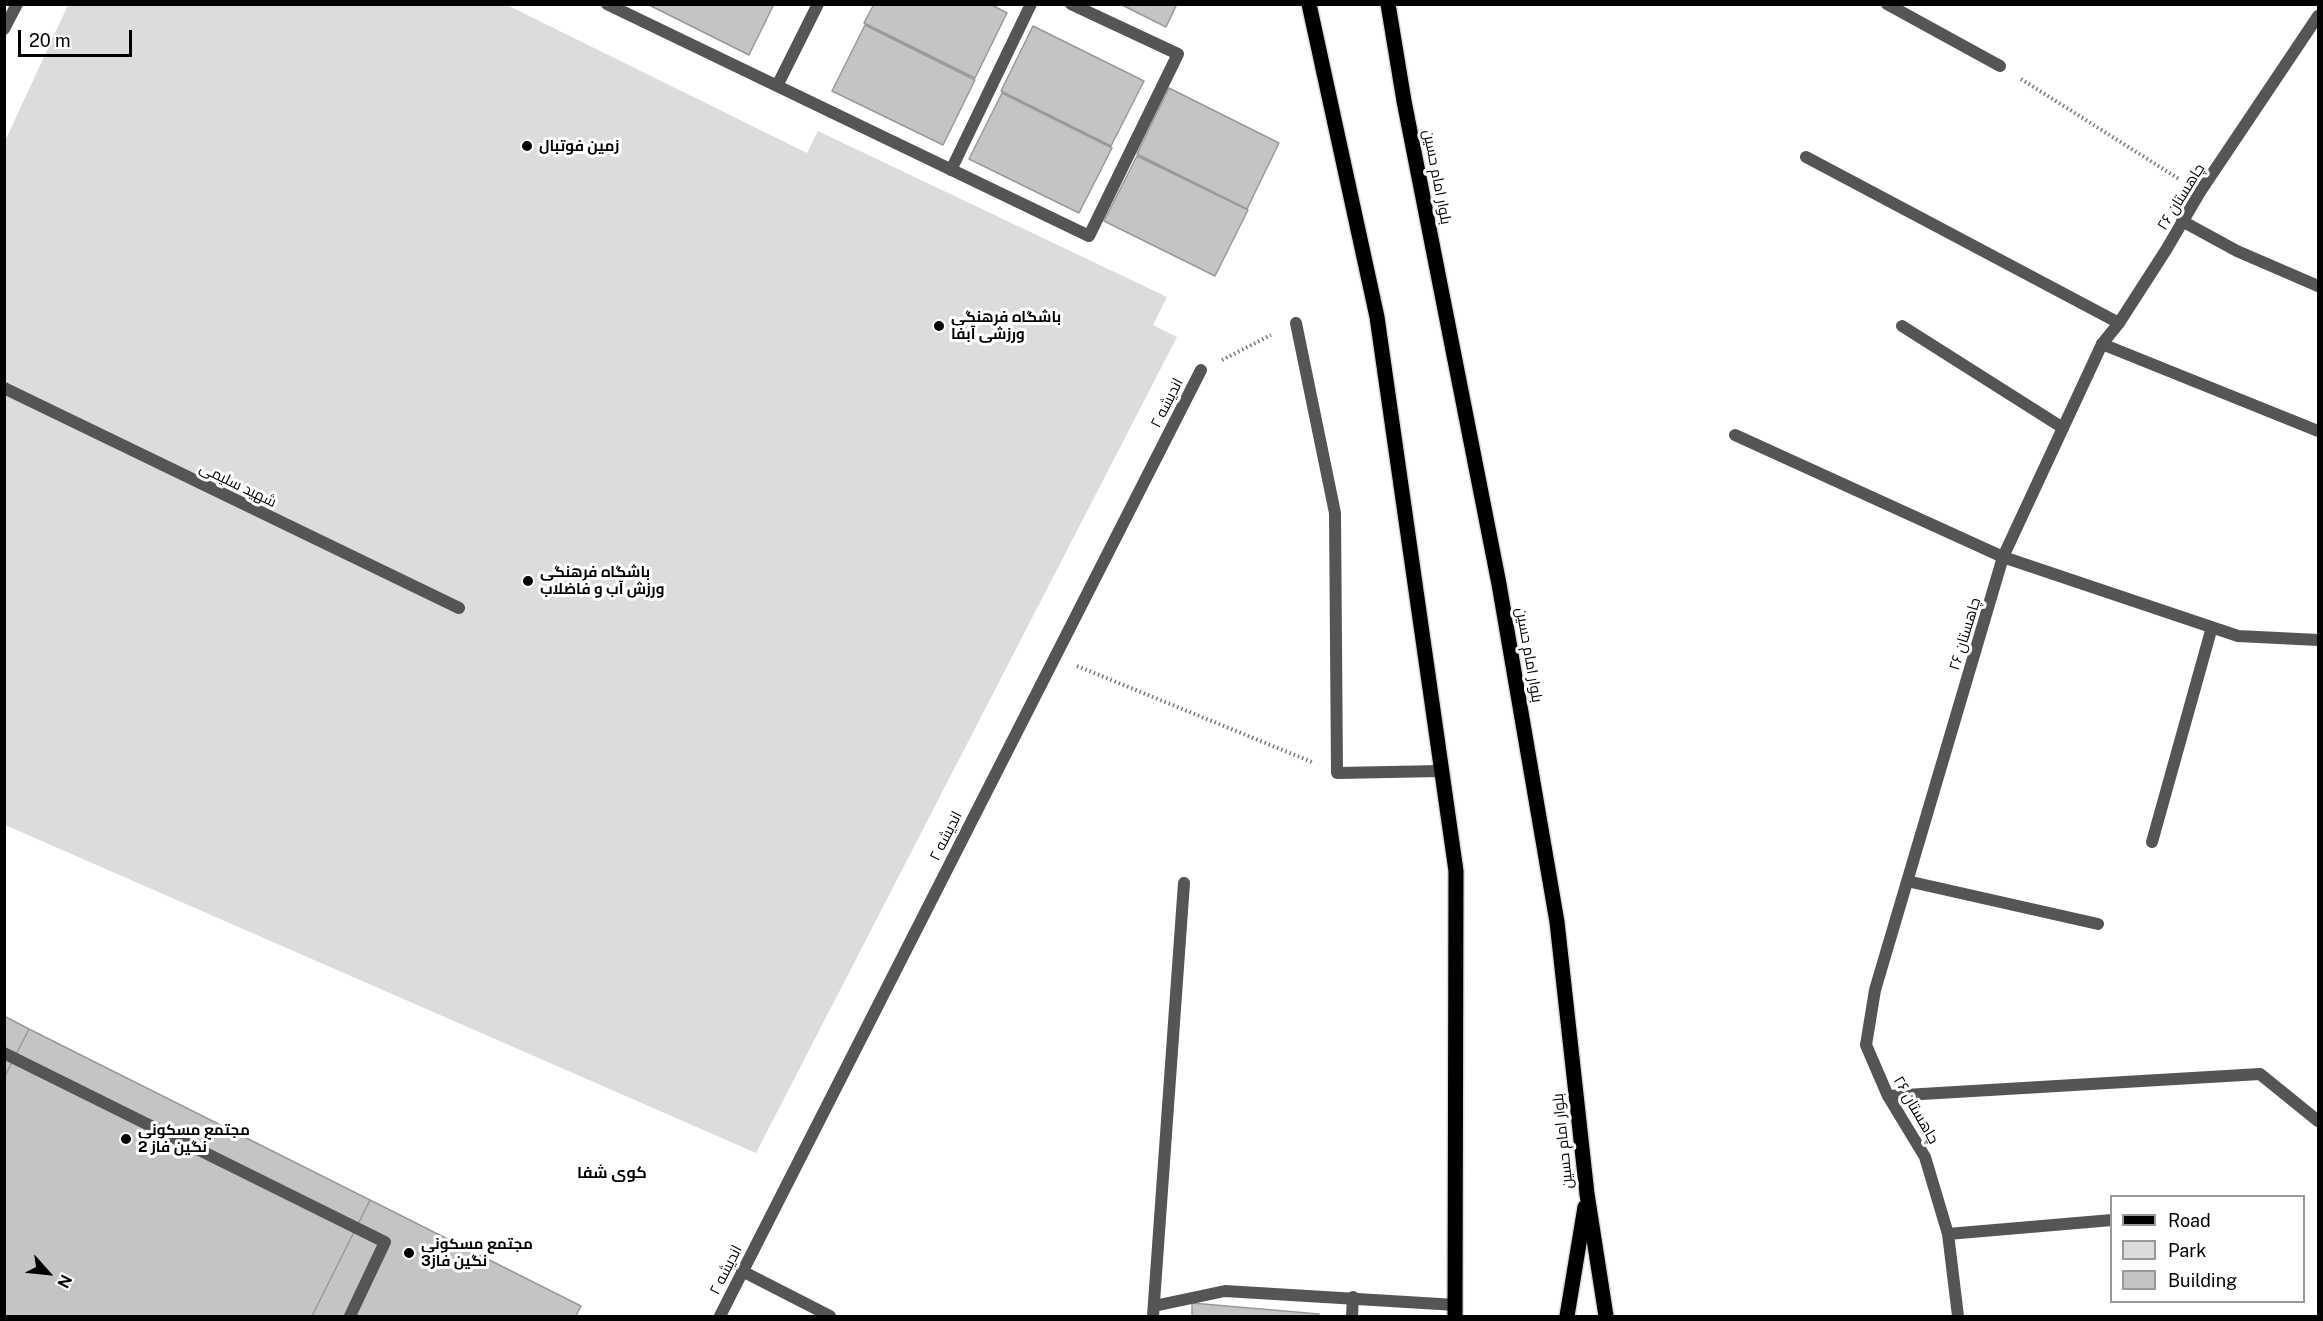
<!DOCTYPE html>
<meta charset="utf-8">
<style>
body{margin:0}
#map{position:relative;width:2323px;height:1321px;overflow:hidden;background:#fff;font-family:"Public Sans",sans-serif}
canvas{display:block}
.frame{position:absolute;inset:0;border:6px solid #000;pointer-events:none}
.legend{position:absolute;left:2110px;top:1195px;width:195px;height:108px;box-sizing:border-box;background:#fff;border:2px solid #999;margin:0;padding:8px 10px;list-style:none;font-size:18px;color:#000}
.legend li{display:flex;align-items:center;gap:12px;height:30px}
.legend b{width:30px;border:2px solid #999}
.north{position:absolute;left:18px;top:1243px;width:60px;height:60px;-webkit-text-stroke:4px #fff;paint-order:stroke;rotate:117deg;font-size:16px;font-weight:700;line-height:24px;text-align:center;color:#000}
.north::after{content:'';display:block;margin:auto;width:21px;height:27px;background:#000;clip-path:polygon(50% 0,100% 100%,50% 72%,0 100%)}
.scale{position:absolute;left:18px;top:30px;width:114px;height:27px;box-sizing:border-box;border:3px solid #000;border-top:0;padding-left:8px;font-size:18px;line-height:21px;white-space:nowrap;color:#000;-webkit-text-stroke:4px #fff;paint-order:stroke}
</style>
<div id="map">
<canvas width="2323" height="1321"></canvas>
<div class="frame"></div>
<ul class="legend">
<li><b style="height:8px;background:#000"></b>Road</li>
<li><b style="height:16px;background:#dcdcdc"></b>Park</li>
<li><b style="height:16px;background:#c4c4c4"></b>Building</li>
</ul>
<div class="north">N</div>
<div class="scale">20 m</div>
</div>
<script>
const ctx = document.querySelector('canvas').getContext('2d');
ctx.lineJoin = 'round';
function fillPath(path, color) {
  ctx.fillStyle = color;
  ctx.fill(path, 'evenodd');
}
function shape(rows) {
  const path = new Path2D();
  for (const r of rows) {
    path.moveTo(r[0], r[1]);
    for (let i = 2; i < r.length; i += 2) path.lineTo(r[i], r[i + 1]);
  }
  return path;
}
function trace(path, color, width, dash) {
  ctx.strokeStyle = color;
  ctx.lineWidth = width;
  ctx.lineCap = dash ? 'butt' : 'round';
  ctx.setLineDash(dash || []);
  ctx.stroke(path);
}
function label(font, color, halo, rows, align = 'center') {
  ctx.font = font + ' "Public Sans",Cairo,sans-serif';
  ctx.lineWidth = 6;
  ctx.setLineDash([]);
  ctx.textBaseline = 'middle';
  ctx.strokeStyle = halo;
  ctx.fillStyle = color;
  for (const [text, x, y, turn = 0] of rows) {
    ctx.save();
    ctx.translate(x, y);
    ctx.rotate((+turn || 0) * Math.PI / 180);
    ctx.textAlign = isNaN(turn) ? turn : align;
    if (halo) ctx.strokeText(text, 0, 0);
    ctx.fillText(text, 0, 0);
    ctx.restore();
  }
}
const green = shape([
 [68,5,507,5,807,153,818,131,1167,297,1153,325,1177,337,756,1153,5,825,5,141]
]);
const building = shape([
 [647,4,774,4,749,55,647,4],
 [874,4,990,4,1007,13,975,78,864,23,874,4],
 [1120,4,1177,4,1166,27,1120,4],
 [865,25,975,80,943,145,832,91,865,25],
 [1033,26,1144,81,1111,146,1001,91,1033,26],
 [1169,88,1279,143,1247,209,1137,154,1169,88],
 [1002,93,1112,148,1079,213,969,159,1002,93],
 [1137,156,1248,210,1215,276,1104,221,1137,156],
 [4,1016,29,1029,4,1078,4,1016],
 [29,1029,370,1200,312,1316,4,1316,4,1078,29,1029],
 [370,1200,581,1306,576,1316,312,1316,370,1200],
 [1192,1303,1319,1314,1319,1316,1192,1316,1192,1303]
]);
const path = shape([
 [2021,79,2179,179],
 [1222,360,1271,335],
 [1077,666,1312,762]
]);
const service = shape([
 [2182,221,2237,251,2318,286],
 [1296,323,1335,513,1337,773,1441,771],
 [1902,326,2063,428],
 [2102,344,2318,431],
 [4,388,459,608],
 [1352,1316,1353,1297]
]);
const minor = shape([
 [607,4,1089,236,1178,54,1071,4],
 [1887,4,2000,66],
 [777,86,818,4],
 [1806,157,2119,323],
 [951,170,1031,4],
 [1735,435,2003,557,2238,636,2318,640],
 [2152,842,2212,627],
 [1907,881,2098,924],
 [4,1053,385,1242,350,1316],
 [1888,1096,2260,1074,2318,1121],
 [1948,1234,2112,1220],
 [742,1271,830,1316],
 [1154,1306,1225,1291,1456,1305],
 [720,1316,1201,370],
 [1153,1316,1184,883],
 [1958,1316,1948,1234,1925,1157,1888,1096,1866,1045,1875,990,2003,557,2102,344,2119,323,2166,250,2200,192,2318,16]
]);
const tertiary = shape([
 [4,29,17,4]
]);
const primary = shape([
 [1309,4,1377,317,1456,871,1455,1316],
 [1388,4,1404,101,1499,584,1557,922,1587,1194,1606,1316],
 [1567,1316,1585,1207]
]);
const markers = [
 [527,146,6,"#000"],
 [939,326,6,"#000"],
 [528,581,6,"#000"],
 [126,1139,6,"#000"],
 [409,1253,6,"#000"]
];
const poiNames = [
 ["زمین فوتبال",539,146],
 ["باشگاه فرهنگی",951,317],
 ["ورزشی آبفا",951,334],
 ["باشگاه فرهنگی",540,572],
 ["ورزش آب و فاضلاب",540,589],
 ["مجتمع مسکونی",138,1130],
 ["نگین فاز 2",138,1147],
 ["مجتمع مسکونی",421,1244],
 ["نگین فاز3",421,1261]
];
const streetNames = [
 ["بلوار امام حسین",1437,177,79],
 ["چاهستان ۲۶",2181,197,-58],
 ["اندیشه ۲",1167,403,-63],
 ["شهید سلیمی",238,485,26],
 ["چاهستان ۲۶",1965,634,-73],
 ["بلوار امام حسین",1529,655,80],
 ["اندیشه ۲",946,836,-63],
 ["چاهستان ۲۶",1916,1110,60],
 ["بلوار امام حسین",1563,1141,-96],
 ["اندیشه ۲",726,1270,-63]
];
const neighbourhoodNames = [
 ["کوی شفا",612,1173]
];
fillPath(green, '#dcdcdc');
fillPath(building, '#c4c4c4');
trace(building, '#999', 1.5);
trace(primary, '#dbdbdb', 18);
trace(path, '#777', 4, [1.5, 3]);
trace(service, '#555', 12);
trace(minor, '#555', 12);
trace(tertiary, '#555', 12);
trace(primary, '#000', 15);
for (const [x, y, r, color] of markers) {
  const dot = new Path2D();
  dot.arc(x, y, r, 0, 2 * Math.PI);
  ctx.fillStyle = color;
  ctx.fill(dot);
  trace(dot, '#fff', 2);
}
label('bold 15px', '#000', '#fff', poiNames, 'left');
label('15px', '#000', '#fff', streetNames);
label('bold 16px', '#000', '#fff', neighbourhoodNames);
</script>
